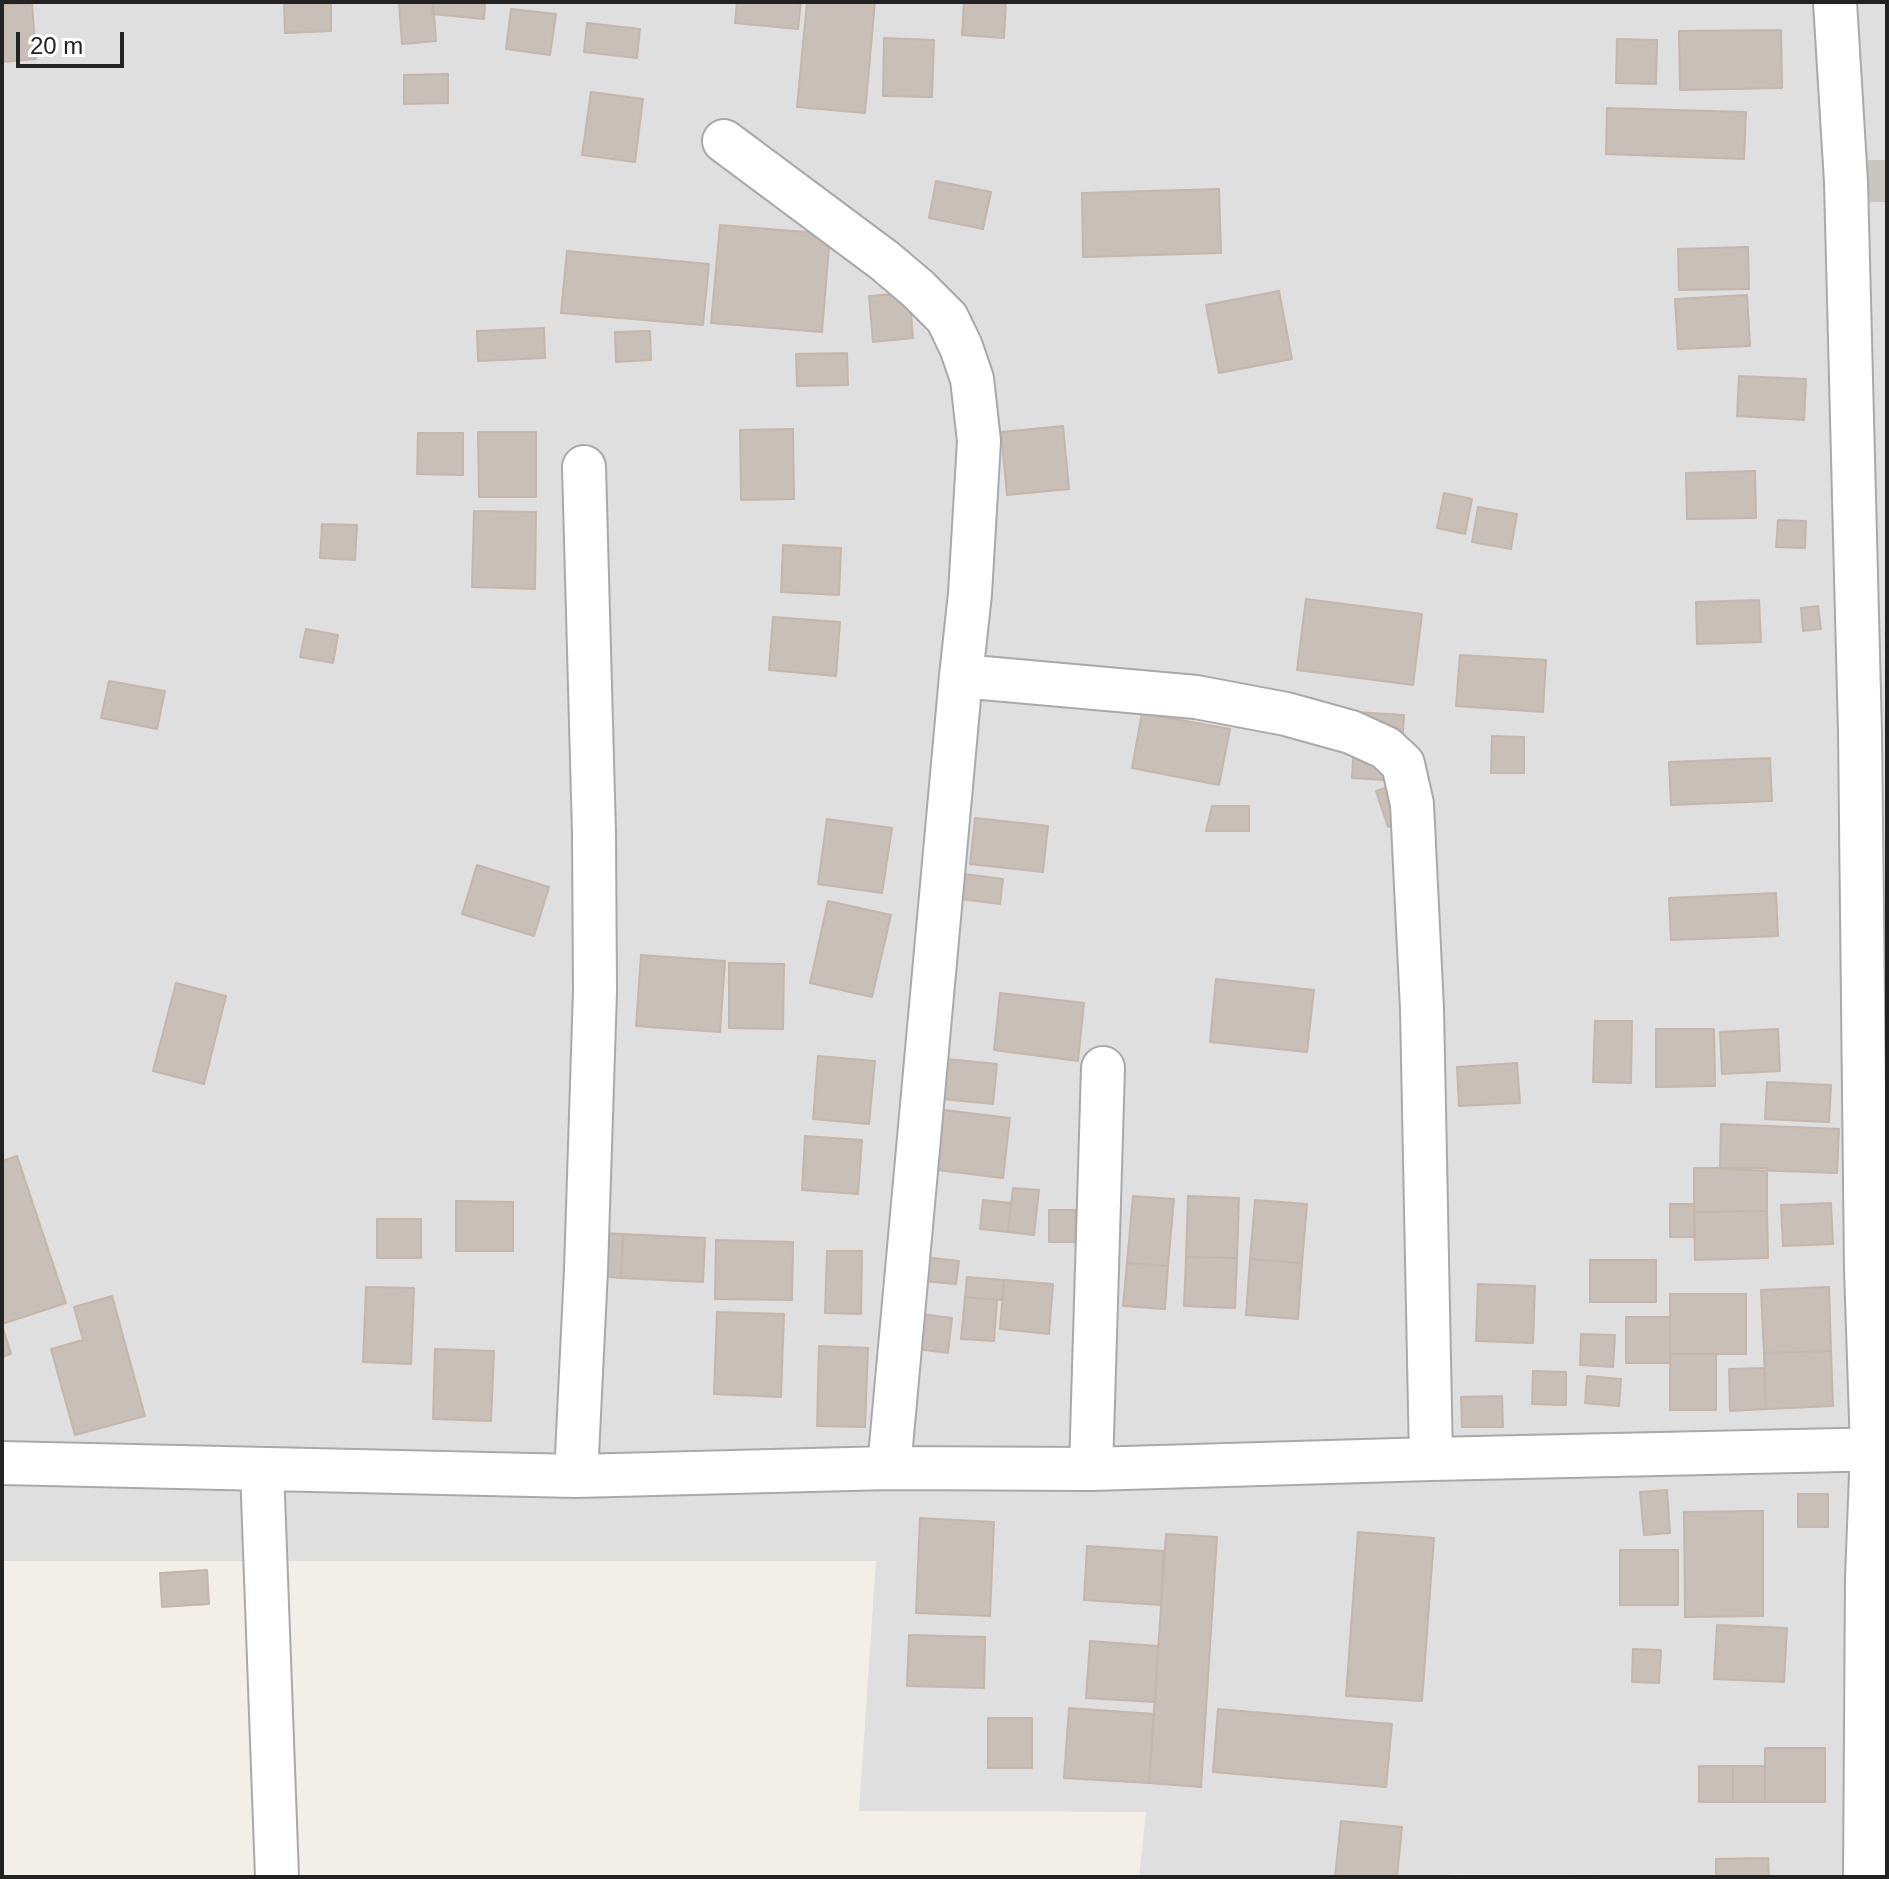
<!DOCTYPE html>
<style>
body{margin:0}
#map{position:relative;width:1889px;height:1879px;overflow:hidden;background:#f2efe9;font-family:Helvetica,sans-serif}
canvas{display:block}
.frame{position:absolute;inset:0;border:4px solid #222;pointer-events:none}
.scale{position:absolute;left:16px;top:32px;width:108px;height:36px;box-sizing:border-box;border:4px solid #222;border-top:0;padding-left:10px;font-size:24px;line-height:28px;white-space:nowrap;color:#222;-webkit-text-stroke:6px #fff;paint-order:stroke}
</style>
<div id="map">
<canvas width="1889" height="1879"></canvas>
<div class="frame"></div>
<div class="scale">20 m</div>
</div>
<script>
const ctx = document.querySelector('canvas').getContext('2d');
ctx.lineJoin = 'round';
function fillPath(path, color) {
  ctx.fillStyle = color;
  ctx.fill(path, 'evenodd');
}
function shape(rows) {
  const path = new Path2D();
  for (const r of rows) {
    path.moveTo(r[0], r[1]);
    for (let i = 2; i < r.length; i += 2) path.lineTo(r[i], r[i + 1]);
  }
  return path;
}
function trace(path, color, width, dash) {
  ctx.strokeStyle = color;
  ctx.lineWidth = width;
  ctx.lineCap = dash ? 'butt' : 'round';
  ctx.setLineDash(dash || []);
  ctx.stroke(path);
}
const residential = shape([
 [2,2,1887,2,1887,1877,1659,1877,1659,1875,1450,1874,1450,1877,1139,1877,1146,1812,859,1811,876,1561,3,1561,2,1571]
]);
const building = shape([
 [284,2,331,2,331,31,285,33,284,2],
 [399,2,433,2,436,41,402,44,399,2],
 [433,2,485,2,484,19,432,14,433,2],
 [737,2,801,2,798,29,735,23,737,2],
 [807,2,875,2,865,113,797,107,807,2],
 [964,2,1006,2,1004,38,962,35,964,2],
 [32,3,36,59,2,62,2,5,32,3],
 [511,9,556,14,550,55,506,49,511,9],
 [587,23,640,29,637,58,584,52,587,23],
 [1781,30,1782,88,1680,90,1679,31,1781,30],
 [884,38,934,40,932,97,883,96,884,38],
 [1617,39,1657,40,1656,84,1616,83,1617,39],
 [448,74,448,103,404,104,404,75,448,74],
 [591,92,643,99,635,162,582,155,591,92],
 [1607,108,1746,112,1744,159,1606,154,1607,108],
 [936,181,991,192,983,229,929,218,936,181],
 [1219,189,1221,253,1083,257,1082,193,1219,189],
 [720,225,830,234,822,332,711,323,720,225],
 [1748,247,1749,289,1679,290,1678,249,1748,247],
 [567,251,709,264,703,325,561,313,567,251],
 [1279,291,1292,359,1219,373,1206,305,1279,291],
 [909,293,913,338,873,342,869,296,909,293],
 [1747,295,1750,346,1678,349,1675,299,1747,295],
 [544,328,545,358,478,361,477,331,544,328],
 [650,331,651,360,616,362,615,332,650,331],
 [847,353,848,385,797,386,796,354,847,353],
 [1739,376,1806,379,1804,420,1737,416,1739,376],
 [1063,426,1069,489,1007,495,1001,432,1063,426],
 [793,429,794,499,741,500,740,430,793,429],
 [478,432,536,432,536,497,479,497,478,432],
 [418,433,463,433,463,475,417,474,418,433],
 [1755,471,1756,518,1687,519,1686,473,1755,471],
 [1444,493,1472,499,1465,534,1437,528,1444,493],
 [1478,507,1517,514,1511,549,1472,542,1478,507],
 [474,511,536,512,535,589,472,587,474,511],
 [1778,520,1806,521,1805,548,1776,547,1778,520],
 [322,524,357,525,355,560,320,558,322,524],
 [783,545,841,548,839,595,781,592,783,545],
 [1306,599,1422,614,1413,685,1297,670,1306,599],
 [1759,600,1761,642,1697,644,1696,602,1759,600],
 [1818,606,1821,629,1803,631,1801,608,1818,606],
 [773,617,840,622,836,676,769,670,773,617],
 [306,629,338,635,333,663,300,657,306,629],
 [1460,655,1546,660,1543,712,1456,706,1460,655],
 [109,681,165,691,157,729,101,718,109,681],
 [1356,712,1404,715,1400,781,1352,778,1356,712],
 [1142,713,1230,729,1219,785,1132,768,1142,713],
 [1492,736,1524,737,1524,773,1491,773,1492,736],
 [1770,758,1772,801,1671,805,1669,762,1770,758],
 [1413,778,1426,811,1388,827,1376,791,1413,778],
 [1212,806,1249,806,1249,831,1206,831,1212,806],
 [975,818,1048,826,1043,872,970,864,975,818],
 [827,819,892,828,882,893,818,884,827,819],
 [477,865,549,887,534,936,462,914,477,865],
 [964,874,1003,879,1000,904,961,899,964,874],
 [1776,893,1778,936,1671,940,1669,898,1776,893],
 [828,901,891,915,872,997,810,983,828,901],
 [641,955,725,961,720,1032,636,1026,641,955],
 [729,963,784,964,783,1029,729,1028,729,963],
 [1216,979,1314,990,1307,1052,1210,1042,1216,979],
 [176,983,226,996,204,1084,153,1071,176,983],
 [1000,993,1084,1003,1078,1061,994,1050,1000,993],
 [1595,1021,1632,1021,1631,1083,1593,1082,1595,1021],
 [1656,1029,1714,1029,1715,1086,1656,1087,1656,1029],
 [1778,1029,1780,1071,1722,1074,1720,1032,1778,1029],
 [818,1056,875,1061,869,1124,813,1119,818,1056],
 [936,1058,997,1064,993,1104,932,1098,936,1058],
 [1517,1063,1520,1103,1459,1106,1457,1067,1517,1063],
 [1767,1082,1831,1085,1829,1122,1765,1119,1767,1082],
 [936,1109,1010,1118,1003,1178,929,1169,936,1109],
 [1721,1124,1839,1129,1837,1173,1720,1169,1721,1124],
 [805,1136,862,1140,858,1194,802,1190,805,1136],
 [17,1156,66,1303,2,1324,2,1161,17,1156],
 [1694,1168,1767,1168,1767,1211,1694,1212,1694,1168],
 [1013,1188,1039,1190,1034,1235,1008,1232,1013,1188],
 [1133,1196,1174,1199,1168,1266,1127,1263,1133,1196],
 [1188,1196,1239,1198,1237,1258,1186,1257,1188,1196],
 [983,1200,1011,1203,1008,1232,980,1229,983,1200],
 [1255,1200,1307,1204,1302,1263,1250,1259,1255,1200],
 [456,1201,513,1202,513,1251,456,1251,456,1201],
 [1831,1203,1833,1244,1783,1246,1781,1205,1831,1203],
 [1670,1204,1694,1204,1695,1237,1670,1237,1670,1204],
 [1049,1210,1075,1210,1075,1242,1049,1242,1049,1210],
 [1767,1211,1768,1258,1695,1260,1694,1212,1767,1211],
 [377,1219,421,1219,421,1258,377,1258,377,1219],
 [599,1233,623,1234,621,1278,597,1276,599,1233],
 [623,1234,705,1238,703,1282,621,1278,623,1234],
 [716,1240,793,1242,792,1300,715,1299,716,1240],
 [827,1251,862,1251,861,1314,825,1313,827,1251],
 [924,1257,959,1261,956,1284,921,1281,924,1257],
 [1186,1257,1237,1258,1235,1308,1184,1306,1186,1257],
 [1250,1259,1302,1263,1298,1319,1246,1315,1250,1259],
 [1590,1260,1656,1260,1656,1302,1590,1302,1590,1260],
 [1127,1263,1168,1266,1165,1309,1123,1306,1127,1263],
 [967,1277,1004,1280,1002,1300,965,1297,967,1277],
 [1004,1280,1053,1284,1049,1334,1000,1329,1004,1280],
 [1478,1284,1535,1286,1533,1343,1476,1341,1478,1284],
 [366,1287,414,1288,411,1364,363,1362,366,1287],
 [1829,1287,1831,1351,1764,1353,1761,1290,1829,1287],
 [1670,1294,1746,1294,1746,1354,1670,1354,1670,1294],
 [112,1296,145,1416,75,1435,51,1349,83,1340,74,1307,112,1296],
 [965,1297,997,1300,994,1341,961,1339,965,1297],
 [717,1312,784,1314,781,1397,714,1394,717,1312],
 [921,1314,952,1318,948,1353,917,1349,921,1314],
 [1626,1317,1670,1317,1670,1363,1626,1363,1626,1317],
 [2,1325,11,1354,2,1357,2,1325],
 [1581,1334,1615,1335,1613,1367,1580,1365,1581,1334],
 [819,1346,868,1348,865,1427,817,1426,819,1346],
 [435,1349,494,1351,491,1421,433,1419,435,1349],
 [1831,1351,1833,1406,1766,1409,1764,1353,1831,1351],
 [1670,1354,1716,1354,1716,1410,1670,1410,1670,1354],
 [1764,1368,1766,1409,1730,1411,1729,1369,1764,1368],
 [1533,1371,1566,1372,1566,1405,1532,1404,1533,1371],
 [1587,1376,1621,1379,1619,1406,1585,1403,1587,1376],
 [1502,1396,1503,1427,1462,1427,1461,1397,1502,1396],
 [1667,1490,1670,1533,1644,1535,1640,1492,1667,1490],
 [1798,1494,1828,1494,1828,1527,1798,1527,1798,1494],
 [1763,1511,1763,1616,1685,1617,1684,1512,1763,1511],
 [920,1518,994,1522,990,1616,916,1613,920,1518],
 [1358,1532,1434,1538,1422,1701,1346,1696,1358,1532],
 [1166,1534,1217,1537,1201,1787,1149,1783,1166,1534],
 [1087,1546,1164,1551,1161,1605,1084,1600,1087,1546],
 [1620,1550,1678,1550,1678,1605,1620,1605,1620,1550],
 [207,1570,209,1604,162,1607,160,1573,207,1570],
 [1717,1625,1787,1628,1784,1682,1714,1679,1717,1625],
 [909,1635,985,1637,984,1688,907,1686,909,1635],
 [1090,1641,1158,1646,1155,1702,1086,1698,1090,1641],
 [1633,1649,1661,1650,1659,1683,1632,1682,1633,1649],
 [1069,1708,1154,1714,1149,1783,1064,1778,1069,1708],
 [1218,1709,1392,1724,1386,1787,1213,1772,1218,1709],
 [988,1718,1032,1718,1032,1768,988,1768,988,1718],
 [1765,1748,1825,1748,1825,1802,1765,1802,1765,1748],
 [1699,1766,1733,1766,1733,1802,1699,1802,1699,1766],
 [1733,1766,1765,1766,1765,1802,1733,1802,1733,1766],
 [1341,1821,1402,1827,1397,1877,1335,1877,1341,1821],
 [1768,1858,1769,1877,1716,1877,1716,1859,1768,1858]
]);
const minorTunnel = shape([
 [1868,181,1887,181]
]);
const minor = shape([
 [1835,2,1846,182,1860,733,1866,1269,1872,1449,1867,1578,1865,1877],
 [724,141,885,261,918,289,947,318,961,347,972,379,979,441,970,594,961,676,889,1468],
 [961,676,1196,697,1286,714,1351,732,1386,748,1403,764,1412,804,1422,1009,1431,1459],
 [2,1463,576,1476,889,1468,1091,1469,1431,1459,1887,1449],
 [262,1469,277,1877],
 [1091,1469,1103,1068],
 [576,1476,586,1270,595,991,594,833,584,467]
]);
fillPath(residential, '#e0dfdf');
fillPath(building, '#c7bfb8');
trace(building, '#c4b6ab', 2);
trace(minorTunnel, '#c8c6c1', 42, [42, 21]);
trace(minor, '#a9a9a9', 46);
trace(minor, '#fff', 42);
</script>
